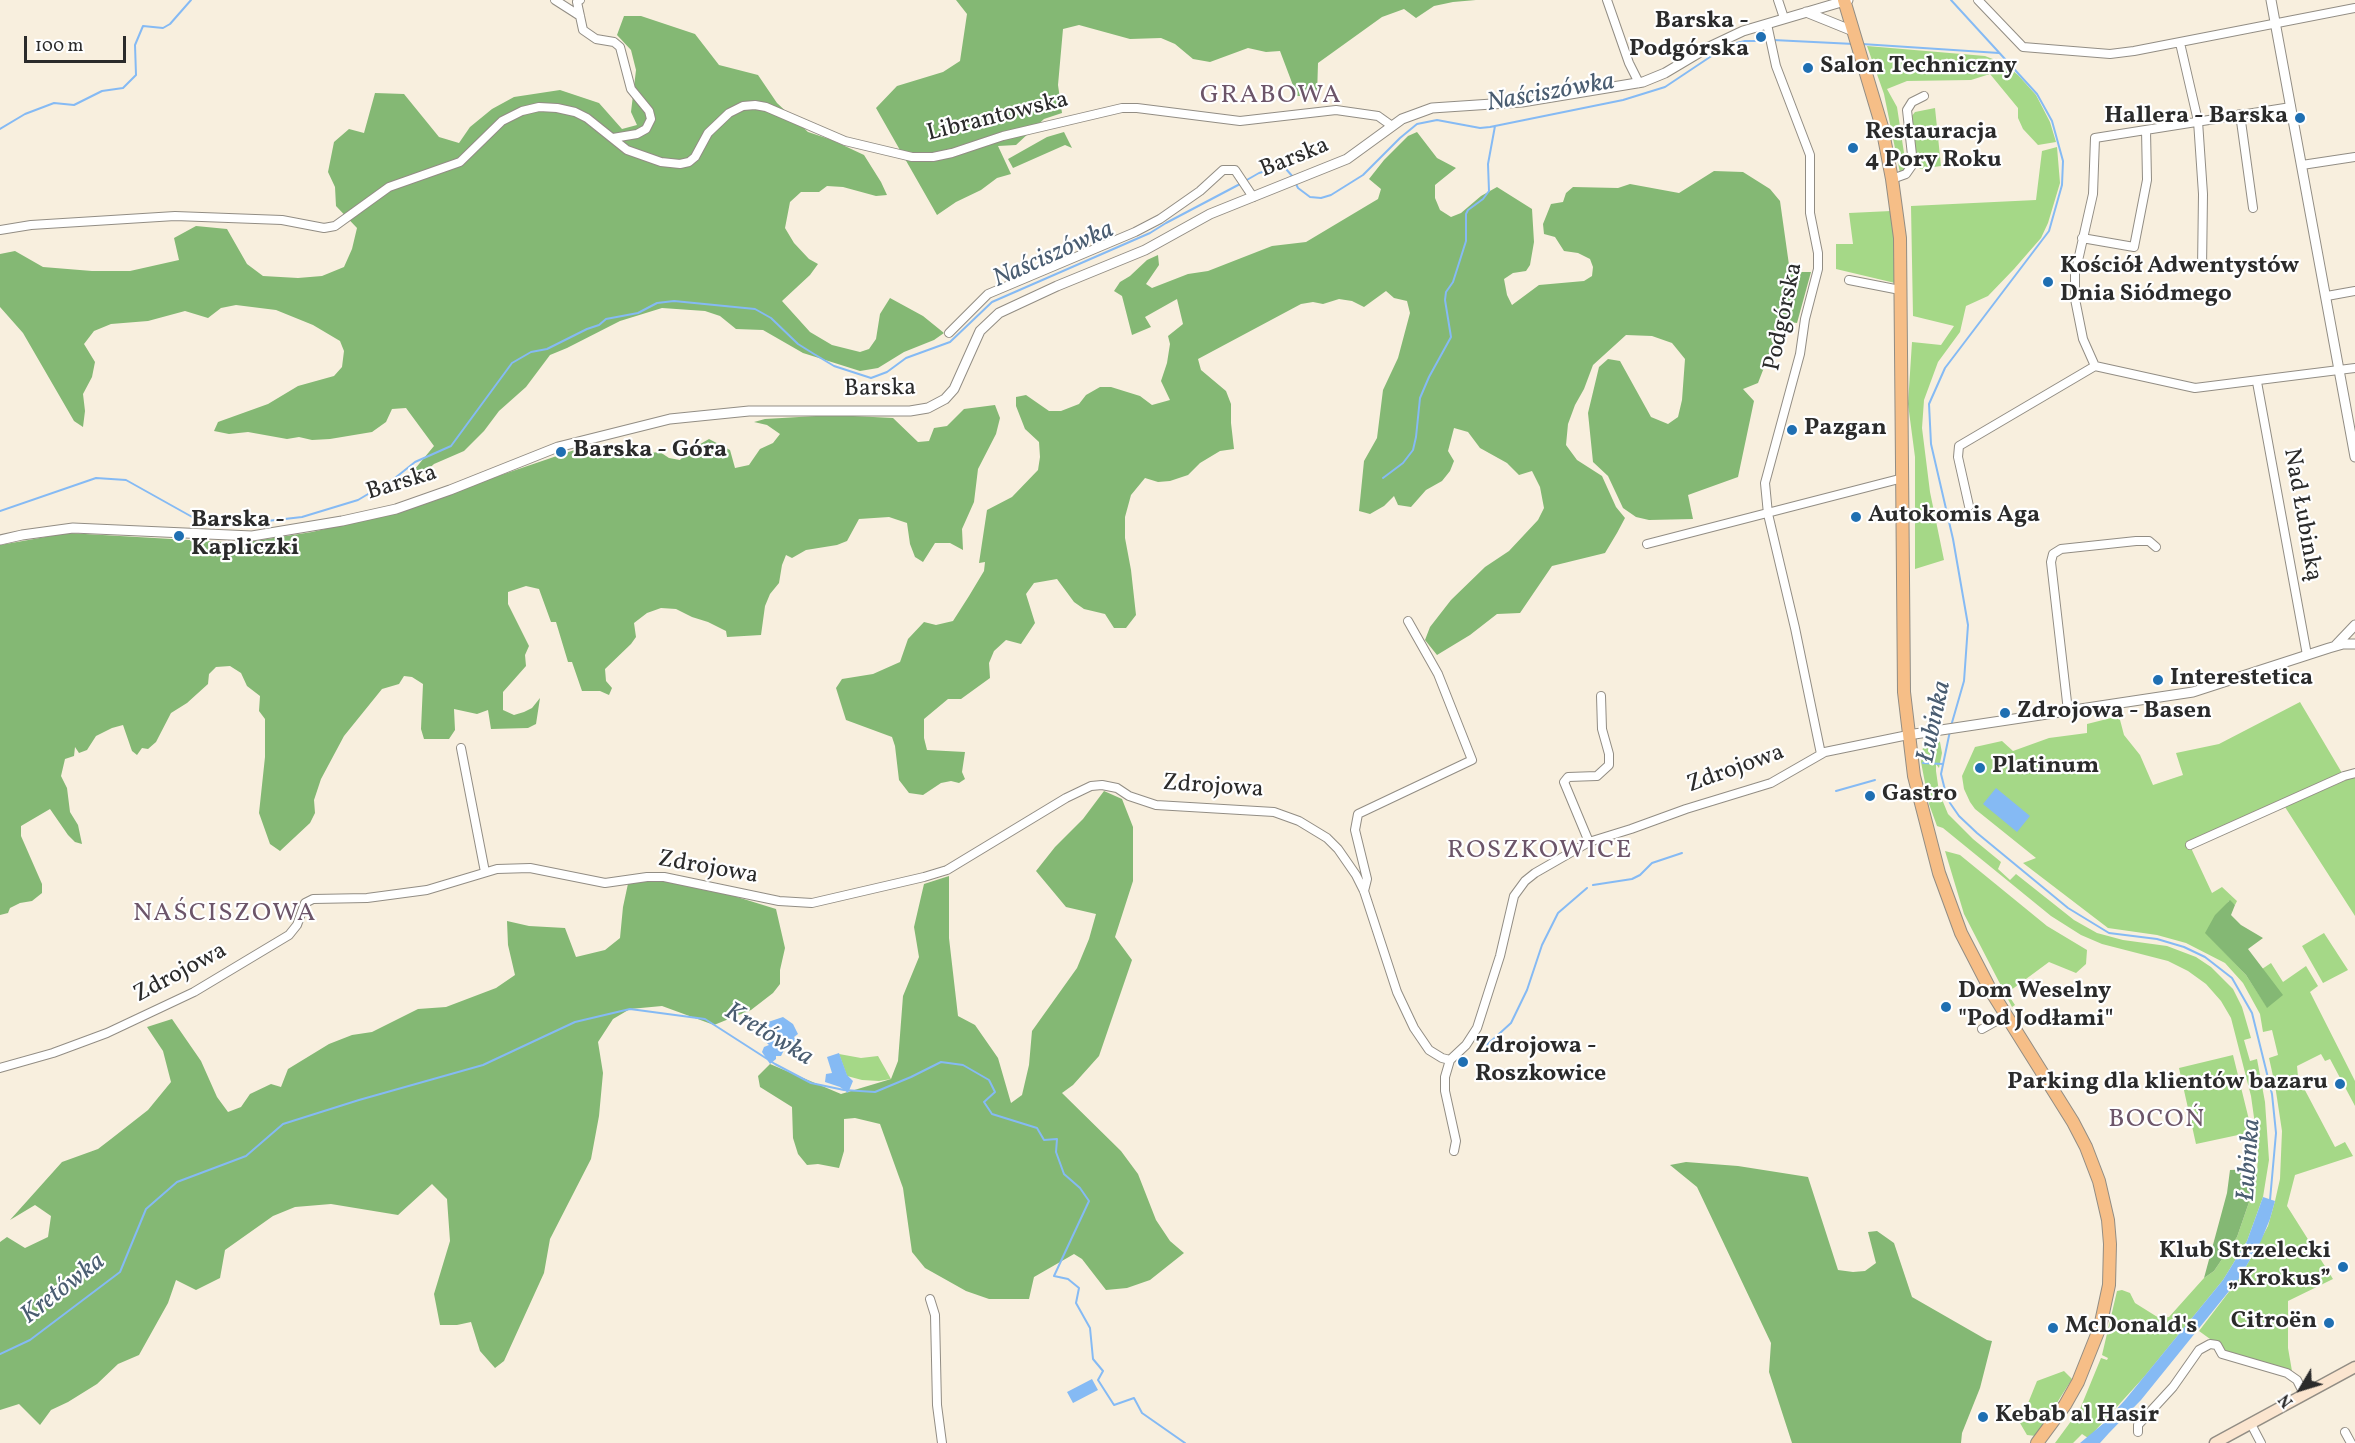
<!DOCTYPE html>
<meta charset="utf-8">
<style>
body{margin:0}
#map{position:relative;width:2355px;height:1443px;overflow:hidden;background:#f8efde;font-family:Vollkorn,serif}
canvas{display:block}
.north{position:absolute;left:2271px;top:1359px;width:60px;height:60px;-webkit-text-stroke:4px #fff;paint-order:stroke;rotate:232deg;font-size:16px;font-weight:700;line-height:24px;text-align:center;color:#2b2b2b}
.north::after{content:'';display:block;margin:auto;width:21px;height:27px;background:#2b2b2b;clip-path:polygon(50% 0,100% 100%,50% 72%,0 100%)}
.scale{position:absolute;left:24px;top:36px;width:102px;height:27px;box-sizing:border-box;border:3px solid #2b2b2b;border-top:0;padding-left:8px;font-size:18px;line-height:21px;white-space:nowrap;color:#2b2b2b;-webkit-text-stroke:4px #fff;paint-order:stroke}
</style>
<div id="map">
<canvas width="2355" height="1443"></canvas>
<div class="north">N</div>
<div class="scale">100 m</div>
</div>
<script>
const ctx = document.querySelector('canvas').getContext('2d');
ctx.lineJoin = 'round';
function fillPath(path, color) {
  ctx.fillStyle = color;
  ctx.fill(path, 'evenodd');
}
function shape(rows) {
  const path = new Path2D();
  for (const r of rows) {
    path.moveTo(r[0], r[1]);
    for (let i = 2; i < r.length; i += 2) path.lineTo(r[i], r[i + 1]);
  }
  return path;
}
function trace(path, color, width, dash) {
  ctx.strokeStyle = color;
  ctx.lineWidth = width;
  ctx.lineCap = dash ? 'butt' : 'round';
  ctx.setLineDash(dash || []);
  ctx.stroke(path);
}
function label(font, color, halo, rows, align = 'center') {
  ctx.font = font + ' Vollkorn,serif';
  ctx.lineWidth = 4.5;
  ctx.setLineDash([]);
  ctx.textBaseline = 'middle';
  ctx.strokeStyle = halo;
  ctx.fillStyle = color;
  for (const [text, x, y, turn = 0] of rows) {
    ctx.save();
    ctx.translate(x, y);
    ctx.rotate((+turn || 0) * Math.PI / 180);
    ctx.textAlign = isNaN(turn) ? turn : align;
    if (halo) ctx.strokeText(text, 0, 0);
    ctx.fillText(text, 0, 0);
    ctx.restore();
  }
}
const green = shape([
 [1867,46,1985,56,2003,63,2018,75,2036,95,2050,122,2056,142,2038,145,2023,129,2018,118,2018,108,1990,74,1971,80,1907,81,1887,89,1897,107,1906,166,1905,172,1900,173,1884,94],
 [1935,108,1941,166,1920,169,1917,165,1911,117,1915,112],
 [2057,147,2060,183,2048,223,2041,238,2014,269,1988,296,1966,306,1960,332,1938,362,1924,400,1922,428,1930,492,1944,560,1915,569,1915,457,1908,404,1912,342,1941,345,1954,326,1913,316,1911,206,2036,200,2042,151],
 [1891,211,1896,242,1895,283,1836,269,1836,244,1853,244,1849,213],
 [2300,702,2342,773,2191,848,2212,893,2222,887,2237,901,2235,905,2229,901,2206,933,2246,975,2267,1007,2262,969,2271,963,2283,982,2306,966,2318,986,2310,992,2355,1081,2355,1106,2330,1059,2325,1061,2321,1054,2297,1066,2298,1077,2335,1147,2345,1142,2353,1156,2295,1175,2287,1206,2333,1279,2288,1301,2288,1348,2292,1371,2228,1352,2199,1331,2238,1280,2252,1256,2268,1226,2275,1201,2280,1179,2282,1131,2275,1085,2269,1058,2278,1055,2272,1030,2263,1032,2260,1014,2243,983,2225,963,2186,943,2157,935,2108,928,2023,863,2036,858,1975,809,1970,802,1964,789,1962,776,1975,747,2002,741,2013,751,2049,738,2087,733,2087,724,2119,716,2124,735,2140,755,2153,785,2183,775,2176,753,2219,744],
 [1926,738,1937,739,1940,742,1942,753,1939,768,1936,764,1936,771,1939,792,1948,814,1973,839,2001,862,1998,869,2010,880,2016,874,2074,920,2097,933,2123,940,2167,946,2196,957,2211,967,2233,989,2242,1007,2251,1038,2244,1040,2250,1061,2257,1059,2265,1102,2269,1160,2263,1197,2247,1241,2223,1280,2144,1377,2093,1433,2088,1438,2082,1434,2073,1443,2055,1443,2080,1409,2101,1358,2107,1360,2108,1358,2102,1355,2117,1291,2122,1290,2130,1293,2135,1303,2159,1318,2169,1317,2204,1278,2214,1271,2237,1237,2257,1179,2258,1146,2251,1096,2231,1018,2221,1001,2206,984,2188,971,2168,961,2102,944,2081,935,2051,916,1943,828,1937,826,1929,804,1921,762,1924,740],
 [2355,776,2355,916,2285,807],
 [1945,851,1960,855,2047,926,2087,950,2086,964,2076,973,2049,962,2007,993,2015,1005,2012,1007,1964,914],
 [2324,933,2348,970,2323,983,2302,946],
 [839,1054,861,1058,878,1056,891,1079,879,1081,862,1080,847,1076],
 [2233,1055,2252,1132,2196,1144,2179,1068],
 [2064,1371,2072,1379,2036,1436,2027,1435,2020,1423,2037,1381]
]);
const forest = shape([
 [956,0,1476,0,1453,2,1434,6,1416,18,1404,9,1382,17,1318,63,1317,96,1297,96,1280,51,1266,52,1248,48,1210,62,1193,59,1175,44,1161,38,1130,39,1079,25,1063,29,1058,85,1062,113,1044,119,1016,145,998,146,1011,174,997,178,981,190,956,202,937,215,876,108,897,86,943,72,960,61,967,14],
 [624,16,641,16,695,34,719,65,758,75,777,103,808,132,832,140,864,155,881,182,887,195,876,196,843,187,827,186,819,192,801,192,790,202,785,228,794,243,809,259,818,264,810,275,782,301,810,332,832,345,860,352,869,349,876,339,880,314,890,298,923,316,944,333,934,340,904,352,878,368,860,371,803,353,763,330,736,329,720,316,705,311,662,308,620,321,567,348,550,355,526,387,499,411,484,431,464,451,434,464,423,474,412,476,414,470,434,446,406,408,392,409,386,422,372,432,330,439,312,440,299,437,287,439,248,432,229,434,214,431,218,422,268,404,298,386,334,376,342,367,344,351,340,341,313,325,276,310,236,305,221,308,208,318,185,311,148,321,111,324,94,331,84,344,95,362,92,377,83,394,85,411,83,427,74,421,23,333,0,307,0,254,15,251,43,267,92,271,130,271,179,260,174,238,196,226,227,229,247,264,263,276,298,278,322,276,344,267,352,249,357,228,336,206,335,187,328,172,334,142,349,129,364,133,375,93,404,94,439,137,459,143,470,127,492,109,514,97,560,90,599,103,622,129,637,125,631,112,636,70,631,50,617,35],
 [1064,132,1072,148,1065,145,1013,168,1008,159,1047,137],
 [1417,132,1437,158,1456,168,1435,185,1435,198,1440,210,1451,217,1461,213,1481,196,1497,187,1532,209,1534,242,1530,265,1526,271,1513,273,1504,279,1507,295,1512,305,1539,285,1584,281,1592,276,1593,267,1590,259,1578,253,1564,251,1555,237,1544,234,1543,224,1551,204,1563,202,1566,193,1573,187,1618,188,1630,184,1679,193,1714,171,1743,172,1770,189,1780,201,1790,272,1811,272,1797,323,1782,321,1758,383,1743,389,1754,401,1738,477,1688,495,1693,519,1649,520,1636,517,1623,508,1608,476,1593,462,1588,413,1599,367,1608,359,1620,361,1651,417,1668,424,1678,417,1682,400,1685,359,1672,343,1652,336,1626,335,1593,365,1584,389,1575,405,1568,424,1566,445,1577,460,1602,476,1616,507,1625,518,1617,533,1605,553,1552,566,1520,613,1497,614,1470,635,1437,655,1425,640,1430,627,1451,600,1485,567,1509,551,1538,520,1544,508,1540,487,1532,471,1519,475,1507,463,1480,448,1468,432,1454,428,1448,451,1454,461,1450,471,1442,481,1426,490,1411,507,1398,505,1394,496,1384,506,1370,514,1359,511,1364,461,1377,438,1383,390,1398,358,1410,313,1407,301,1394,298,1386,291,1364,307,1352,301,1339,299,1323,304,1313,302,1301,304,1198,359,1201,370,1226,391,1231,404,1231,423,1234,449,1220,451,1200,463,1188,475,1170,481,1158,482,1145,478,1131,495,1125,517,1125,538,1131,570,1136,615,1126,628,1114,628,1105,614,1084,609,1074,602,1057,579,1034,583,1026,594,1035,623,1021,644,1006,640,994,651,989,663,990,678,961,699,948,699,924,719,924,738,927,750,965,752,962,772,965,779,959,783,951,781,941,783,923,795,909,793,899,780,895,746,892,737,846,720,836,688,842,679,873,674,900,662,908,639,924,622,936,625,953,621,969,596,984,571,985,562,979,563,987,510,1012,497,1038,470,1040,457,1039,442,1025,429,1016,406,1016,397,1026,395,1049,411,1061,411,1079,404,1086,395,1100,387,1111,387,1140,396,1152,405,1170,400,1161,381,1167,363,1170,344,1168,336,1183,324,1177,299,1145,317,1151,327,1132,335,1122,296,1114,291,1120,282,1130,276,1147,260,1158,255,1159,265,1146,284,1152,288,1188,274,1208,271,1272,246,1306,242,1378,199,1381,189,1369,179,1384,160,1408,136],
 [995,405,1000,418,996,434,978,469,974,502,962,529,963,550,950,543,935,543,923,562,915,557,910,544,907,523,889,517,859,519,847,541,837,545,806,550,792,558,786,555,782,565,779,583,770,594,765,606,761,635,727,637,726,631,708,622,692,617,676,609,661,608,647,613,634,623,636,637,631,644,605,669,606,681,612,688,609,695,600,691,582,691,572,662,568,662,556,622,551,622,539,589,526,586,508,592,508,604,529,646,525,655,526,666,503,692,503,710,514,715,524,712,532,708,540,698,536,724,528,728,491,729,488,710,477,714,454,709,455,730,449,739,424,739,421,729,423,684,412,677,404,676,399,684,382,689,344,736,321,779,314,800,315,813,310,823,280,851,270,844,259,813,265,757,265,719,259,711,260,696,247,686,241,673,230,666,216,667,209,674,208,684,187,703,171,713,156,742,148,749,142,748,137,755,132,751,123,725,112,728,96,736,87,750,79,753,75,747,74,756,65,759,61,776,67,788,70,812,78,825,82,844,75,842,68,835,50,809,21,826,21,836,42,884,42,893,32,901,20,903,10,908,8,913,0,915,0,545,68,533,241,543,312,532,402,511,501,475,592,444,604,457,635,450,637,454,660,452,669,458,680,460,688,451,709,439,730,450,735,468,749,465,760,449,773,443,780,434,767,425,754,422,765,419,833,415,893,418,918,442,929,441,934,428,947,426,964,409],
 [1104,791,1122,799,1133,827,1133,881,1115,937,1132,960,1099,1056,1073,1085,1062,1093,1121,1151,1138,1174,1156,1220,1170,1241,1184,1253,1150,1280,1127,1288,1106,1290,1082,1259,1074,1254,1034,1277,1029,1299,989,1299,966,1291,925,1268,912,1252,903,1188,880,1124,855,1118,844,1119,844,1151,839,1168,818,1164,807,1165,798,1154,793,1138,792,1107,760,1087,758,1076,770,1064,841,1094,891,1079,898,1061,903,996,919,957,914,927,924,884,949,876,949,938,958,1016,975,1025,998,1058,1011,1103,1022,1095,1029,1065,1032,1031,1077,968,1089,939,1096,914,1066,907,1036,871,1055,847,1083,819],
 [629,879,695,884,776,909,785,948,780,970,780,984,773,993,751,1010,714,1025,662,1006,630,1009,613,1019,598,1042,603,1073,599,1116,591,1159,550,1239,544,1273,504,1361,495,1368,480,1351,471,1322,457,1325,440,1325,434,1294,450,1241,447,1199,432,1184,398,1215,331,1204,295,1207,273,1216,225,1250,220,1278,196,1290,176,1280,168,1303,139,1355,118,1364,97,1384,68,1402,51,1410,40,1425,19,1404,0,1410,0,1242,7,1237,25,1248,48,1237,51,1216,35,1205,10,1220,62,1162,98,1149,111,1139,148,1110,171,1082,163,1051,147,1027,172,1019,201,1061,217,1097,228,1112,241,1107,250,1094,271,1084,281,1087,288,1069,329,1044,352,1035,372,1032,418,1009,446,1007,496,988,515,975,508,945,507,921,529,926,565,928,576,957,605,950,620,938,623,907],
 [2230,900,2235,905,2231,915,2241,925,2263,938,2248,949,2283,995,2267,1008,2246,975,2205,933,2215,915],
 [1686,1162,1738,1166,1808,1177,1838,1270,1853,1272,1865,1271,1876,1263,1868,1232,1877,1231,1894,1243,1912,1297,1987,1340,1992,1341,1980,1388,1962,1433,1961,1443,1792,1443,1769,1372,1771,1343,1697,1187,1670,1165],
 [2257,1169,2257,1179,2237,1237,2214,1271,2204,1278,2227,1193,2230,1170]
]);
const water = shape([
 [1996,788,2030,816,2017,832,1983,804],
 [783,1017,793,1024,798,1034,794,1037,797,1042,786,1046,781,1056,776,1056,776,1059,770,1064,762,1052,764,1047,769,1045,762,1038,763,1028,765,1023],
 [839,1053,847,1075,853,1081,848,1093,840,1087,825,1082,826,1074,832,1073,827,1057],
 [2263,1197,2275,1201,2270,1219,2261,1241,2238,1280,2141,1400,2109,1433,2100,1443,2080,1443,2104,1423,2125,1400,2223,1280,2247,1241],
 [1092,1379,1098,1390,1073,1403,1067,1392]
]);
const stream = shape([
 [1951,0,2037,94,2052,121,2063,161,2062,185,2049,231,1945,368,1929,404,1931,444,1953,539,1968,625,1964,681,1951,726],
 [1773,40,1854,44],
 [1862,44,1999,53],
 [0,129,25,114,54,103,74,105,102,91,123,88,136,75,135,45,143,26,163,28,170,24,191,0],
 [1245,181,1259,173,1277,168,1286,169,1293,177],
 [1295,182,1298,188,1310,197,1321,198,1331,195,1363,175,1400,138,1417,124,1437,120,1480,128,1490,127,1623,100,1665,87,1728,45,1745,41,1767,41],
 [1383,478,1403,463,1413,450,1416,437,1420,398,1429,377,1451,337,1445,300,1446,292,1453,282,1466,241,1466,214,1468,210,1483,199,1489,191,1488,164,1495,126],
 [0,511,96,478,126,480,194,518,206,523,241,524,302,517,358,500,395,478,415,462,451,446,512,363,531,352,547,349,587,329,599,325,606,319,638,313,657,303,674,301,755,309,771,318,798,344,814,354,834,366,871,378,887,372,906,358,950,342,992,302,1150,233,1166,223,1240,184],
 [1950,731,1941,774,1945,790,1950,803,1959,816,1977,833,2068,908,2109,933,2157,939,2184,947,2205,957,2232,978,2252,1013,2272,1094,2276,1133,2270,1200],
 [1923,763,1943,764],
 [1836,791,1875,780],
 [1593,885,1632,879,1640,875,1652,863,1682,853],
 [1478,1053,1511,1023,1527,990,1542,945,1558,913,1587,888],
 [0,1354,30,1340,120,1272,146,1209,177,1182,246,1156,283,1124,359,1100,483,1065,575,1022,630,1009,705,1019,775,1064,811,1083,844,1090,875,1092,911,1077,941,1062,963,1065,989,1080,995,1092,984,1102,992,1114,1037,1128,1044,1140,1057,1139,1056,1152,1064,1174,1080,1188,1089,1201,1054,1276,1068,1279,1079,1288,1076,1303,1090,1328,1093,1359,1103,1371,1098,1380,1114,1405,1134,1398,1142,1413,1185,1443]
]);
const minor = shape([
 [555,0,580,16],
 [580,0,577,2,583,30,596,39,614,42,620,47,631,89,649,111,651,119,646,129,637,134,613,138],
 [1607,0,1629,63,1639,83],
 [1778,0,1784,18],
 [1978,0,2023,47,2110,54,2134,51,2355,8],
 [1767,24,1776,66,1810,155,1810,213,1818,253,1818,269,1805,319,1800,354,1765,483,1768,514,1795,628,1821,754],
 [2180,43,2198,121,2203,194,2202,269],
 [2240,114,2253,208],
 [2302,165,2355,157],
 [1892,179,1906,174,1913,164,1907,110,1912,102,1924,96],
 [0,230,31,225,175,216,282,220,324,228,335,226,389,187,460,162,502,121,522,111,539,107,557,108,575,112,587,118,627,150,661,162,680,164,689,162,695,157,708,133,729,113,743,106,755,105,766,107,845,141,912,157,933,157,952,153,1003,136,1122,108,1137,108,1240,121,1336,110,1378,116,1392,126],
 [2082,238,2134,247,2147,180,2146,130],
 [1849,280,1900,290],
 [2327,296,2355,291],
 [949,333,988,294,1135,232,1160,219,1200,191,1223,170,1235,170,1253,197],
 [2095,366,2083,339,2075,299,2075,274,2093,194,2095,138,2291,107],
 [2257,382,2307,655],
 [1969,506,1958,457,1959,446,2095,366,2195,388,2355,368],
 [1647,544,1903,478],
 [2068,711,2051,562,2053,554,2061,549,2136,541,2149,541,2156,547],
 [461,748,485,872],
 [1589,842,1564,782,1568,777,1597,776,1609,765,1609,754,1602,729,1601,696],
 [2190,845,2344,776,2355,773],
 [1364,891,1367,879,1355,830,1358,814,1472,760,1438,674,1408,621],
 [1982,1029,2007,1015],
 [1450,1060,1445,1077,1445,1091,1456,1141,1454,1151],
 [0,1068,53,1053,107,1033,194,992,289,935,297,925,305,903,313,899,367,898,427,890,497,869,530,868,605,883,647,877,664,877,779,901,812,903,924,877,947,870,1066,798,1091,786,1102,785,1117,788,1129,796,1156,805,1274,812,1299,821,1327,838,1338,849,1356,875,1364,891,1397,992,1414,1028,1429,1050,1442,1058,1450,1060,1466,1045,1477,1028,1500,956,1514,896,1525,881,1535,873,1589,842,1631,829,1686,809,1771,783,1825,752,1908,735],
 [930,1299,935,1315,937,1405,942,1443],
 [2251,1424,2261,1443],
 [2138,1432,2138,1425,2173,1387,2199,1350,2210,1344,2217,1345,2222,1354,2287,1373,2297,1380,2304,1394],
 [2345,1432,2351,1443]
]);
const tertiary = shape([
 [2271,0,2355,457],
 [1806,12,1853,31],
 [0,540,22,535,73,528,252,536,342,521,396,509,450,490,558,447,670,419,749,411,910,411,928,408,945,399,954,389,980,331,999,313,1057,286,1145,250,1210,214,1347,159,1402,119,1432,108,1522,102,1643,82,1665,73,1707,48,1743,31,1848,0],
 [2335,646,2355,625],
 [1908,735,2193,692,2329,648,2343,644,2355,644]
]);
const secondary = shape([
 [2215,1443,2355,1367]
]);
const primary = shape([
 [1844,0,1882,127,1892,179,1900,238,1904,692,1914,776,1939,873,1961,933,1991,991,2073,1122,2086,1147,2099,1181,2108,1220,2110,1244,2109,1285,2100,1327,2078,1382,2065,1405,2037,1443]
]);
const markers = [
 [1761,37,6,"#1f6fb2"],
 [1808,68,6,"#1f6fb2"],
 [2300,118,6,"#1f6fb2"],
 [1853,148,6,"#1f6fb2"],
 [2048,282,6,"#1f6fb2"],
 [1792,430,6,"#1f6fb2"],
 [561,452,6,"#1f6fb2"],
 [1856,517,6,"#1f6fb2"],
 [179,536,6,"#1f6fb2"],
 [2158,680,6,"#1f6fb2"],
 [2005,713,6,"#1f6fb2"],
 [1980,768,6,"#1f6fb2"],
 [1870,796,6,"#1f6fb2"],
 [1946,1007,6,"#1f6fb2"],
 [1463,1062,6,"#1f6fb2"],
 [2340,1084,6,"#1f6fb2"],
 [2343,1267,6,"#1f6fb2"],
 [2329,1323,6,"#1f6fb2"],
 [2053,1328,6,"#1f6fb2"],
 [1983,1417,6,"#1f6fb2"]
];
const poiNames = [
 ["Barska -",1749,23,"right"],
 ["Podgórska",1749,51,"right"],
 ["Salon Techniczny",1820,68],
 ["Hallera - Barska",2288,118,"right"],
 ["Restauracja",1865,134],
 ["4 Pory Roku",1865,162],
 ["Kościół Adwentystów",2060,268],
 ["Dnia Siódmego",2060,296],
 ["Pazgan",1804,430],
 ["Barska - Góra",573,452],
 ["Autokomis Aga",1868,517],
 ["Barska -",191,522],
 ["Kapliczki",191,550],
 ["Interestetica",2170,680],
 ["Zdrojowa - Basen",2017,713],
 ["Platinum",1992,768],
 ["Gastro",1882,796],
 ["Dom Weselny",1958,993],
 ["\"Pod Jodłami\"",1958,1021],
 ["Zdrojowa -",1475,1048],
 ["Roszkowice",1475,1076],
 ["Parking dla klientów bazaru",2328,1084,"right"],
 ["Klub Strzelecki",2331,1253,"right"],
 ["„Krokus”",2331,1281,"right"],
 ["Citroën",2317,1323,"right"],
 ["McDonald's",2065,1328],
 ["Kebab al Hasir",1995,1417]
];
const streetNames = [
 ["Librantowska",998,118,-14],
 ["Barska",1295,159,-22],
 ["Podgórska",1785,317,-78],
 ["Barska",880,390,-1],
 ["Barska",402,484,-17],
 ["Nad Łubinką",2301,515,80],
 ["Zdrojowa",1736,770,-20],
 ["Zdrojowa",1213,788,4],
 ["Zdrojowa",708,869,10],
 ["Zdrojowa",181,974,-28]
];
const waterNames = [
 ["Naściszówka",1551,94,-10],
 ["Naściszówka",1054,256,-24],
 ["Łubinka",1936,722,-78],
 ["Kretówka",768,1036,31],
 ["Łubinka",2251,1160,-86],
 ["Kretówka",64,1290,-38]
];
const neighbourhoodNames = [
 ["GRABOWA",1271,97],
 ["ROSZKOWICE",1540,852],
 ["NAŚCISZOWA",225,915],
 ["BOCOŃ",2157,1121]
];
fillPath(green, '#a5d887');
fillPath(forest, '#84b874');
fillPath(water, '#85baf4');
trace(stream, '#85baf4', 2);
trace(minor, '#928d84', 10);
trace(tertiary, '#928d84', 11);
trace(secondary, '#928d84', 13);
trace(primary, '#928d84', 14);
trace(minor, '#fff', 8);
trace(tertiary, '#fff', 9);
trace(secondary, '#fbe5cf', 10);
trace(primary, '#f6be87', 12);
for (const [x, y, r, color] of markers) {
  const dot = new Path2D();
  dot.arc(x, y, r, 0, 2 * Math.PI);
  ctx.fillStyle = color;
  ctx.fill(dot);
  trace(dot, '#fff', 2);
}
label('bold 24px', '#2b2b2b', '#fff', poiNames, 'left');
label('24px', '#2b2b2b', '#fff', streetNames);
label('italic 26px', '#4a5d71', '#fff', waterNames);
ctx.letterSpacing = '1.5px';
label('26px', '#6c5569', '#fff', neighbourhoodNames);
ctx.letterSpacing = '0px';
</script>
